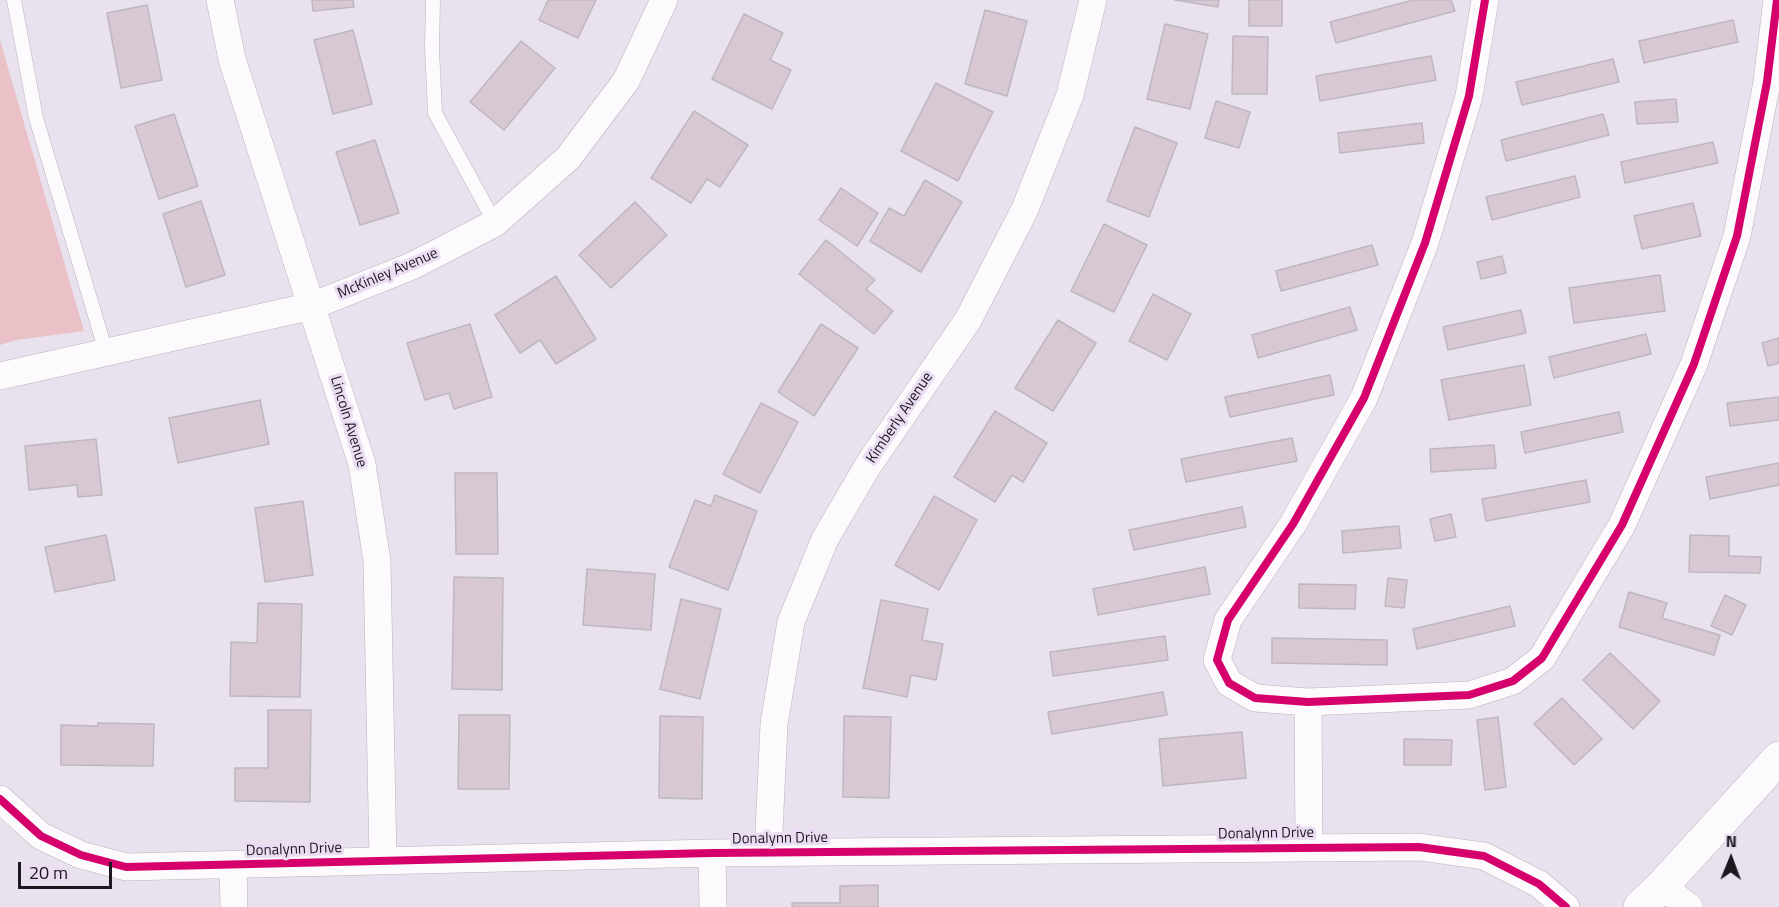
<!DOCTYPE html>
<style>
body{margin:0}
#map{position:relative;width:1779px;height:907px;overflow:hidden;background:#e9e1ee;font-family:"Titillium Web",sans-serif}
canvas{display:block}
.north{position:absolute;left:1701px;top:829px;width:60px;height:60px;-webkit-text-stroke:4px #eadcf3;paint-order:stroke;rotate:1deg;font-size:16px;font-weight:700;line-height:24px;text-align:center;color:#1d1820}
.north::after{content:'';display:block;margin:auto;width:21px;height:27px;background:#1d1820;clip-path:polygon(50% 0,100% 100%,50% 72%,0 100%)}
.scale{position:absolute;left:18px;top:862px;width:94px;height:27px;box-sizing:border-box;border:3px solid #1d1820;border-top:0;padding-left:8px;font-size:18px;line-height:21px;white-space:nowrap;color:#1d1820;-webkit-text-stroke:4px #eadcf3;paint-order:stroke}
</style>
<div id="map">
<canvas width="1779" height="907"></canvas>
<div class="north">N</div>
<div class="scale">20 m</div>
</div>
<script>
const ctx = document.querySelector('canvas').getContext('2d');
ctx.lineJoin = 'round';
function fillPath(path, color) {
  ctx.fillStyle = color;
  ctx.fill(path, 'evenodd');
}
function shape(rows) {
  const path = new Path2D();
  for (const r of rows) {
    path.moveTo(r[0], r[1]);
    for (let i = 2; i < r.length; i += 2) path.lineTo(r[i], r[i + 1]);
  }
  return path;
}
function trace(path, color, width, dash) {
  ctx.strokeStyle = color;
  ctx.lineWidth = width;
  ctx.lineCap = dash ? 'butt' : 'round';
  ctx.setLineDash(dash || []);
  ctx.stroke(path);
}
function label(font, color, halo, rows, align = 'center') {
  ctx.font = font + ' "Titillium Web",sans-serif';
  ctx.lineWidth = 6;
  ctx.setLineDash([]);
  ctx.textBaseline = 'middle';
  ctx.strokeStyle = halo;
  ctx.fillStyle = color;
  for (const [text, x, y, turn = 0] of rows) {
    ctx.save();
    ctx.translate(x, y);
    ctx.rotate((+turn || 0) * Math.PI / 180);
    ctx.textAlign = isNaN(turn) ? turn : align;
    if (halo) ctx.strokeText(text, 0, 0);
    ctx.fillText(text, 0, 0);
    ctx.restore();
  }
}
const green = shape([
 [0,40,84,331,16,340,0,345]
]);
const building = shape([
 [312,0,353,0,354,7,313,11,312,0],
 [548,0,596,0,578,38,539,20,548,0],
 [1175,0,1219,0,1218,7,1175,0],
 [1249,0,1282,0,1282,26,1249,26,1249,0],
 [1413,0,1451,0,1455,11,1336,43,1330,22,1413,0],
 [147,5,162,80,121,88,107,13,147,5],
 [985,10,1027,21,1007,96,965,84,985,10],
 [744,14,783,33,770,60,791,70,772,109,712,79,744,14],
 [1733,20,1738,42,1644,63,1639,41,1733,20],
 [1165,24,1208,34,1190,109,1147,99,1165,24],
 [353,30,372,104,333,114,314,40,353,30],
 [1233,36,1268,37,1267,94,1232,94,1233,36],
 [521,41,555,68,504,130,470,102,521,41],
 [1431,56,1436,80,1320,101,1316,76,1431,56],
 [1613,59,1619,82,1522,105,1516,82,1613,59],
 [936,83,993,112,958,181,901,151,936,83],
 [1676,99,1678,122,1637,124,1635,102,1676,99],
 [1216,101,1250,112,1239,148,1205,138,1216,101],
 [694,111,748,145,720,187,707,179,691,203,651,178,694,111],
 [174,114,198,186,159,199,135,126,174,114],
 [1603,114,1609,135,1506,161,1501,140,1603,114],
 [1422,123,1424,143,1340,153,1338,133,1422,123],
 [1135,127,1177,143,1149,217,1107,201,1135,127],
 [375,140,399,213,360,225,336,152,375,140],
 [1713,142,1718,163,1625,183,1621,162,1713,142],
 [1575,176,1580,197,1492,220,1486,197,1575,176],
 [925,180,962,202,921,272,870,241,889,208,904,216,925,180],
 [841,188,878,213,857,246,819,220,841,188],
 [201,201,225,275,186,287,163,214,201,201],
 [635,202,667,235,611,288,579,255,635,202],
 [1693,203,1701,236,1642,249,1634,216,1693,203],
 [1104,224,1147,245,1114,312,1071,291,1104,224],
 [826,240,875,280,866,289,893,311,874,334,799,274,826,240],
 [1372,245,1378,265,1281,291,1276,271,1372,245],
 [1502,256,1506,273,1481,279,1477,262,1502,256],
 [1660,275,1665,311,1574,323,1569,288,1660,275],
 [556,276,596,339,556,364,540,340,520,353,495,315,556,276],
 [1153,294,1191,314,1167,360,1129,341,1153,294],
 [1350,307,1357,330,1258,358,1252,335,1350,307],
 [1521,310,1526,333,1448,350,1443,327,1521,310],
 [1058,320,1096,343,1053,411,1015,388,1058,320],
 [470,324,492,397,454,409,449,393,425,400,407,343,470,324],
 [821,324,858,348,814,416,778,392,821,324],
 [1646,334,1651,354,1554,378,1549,357,1646,334],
 [1779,338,1779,363,1768,366,1762,343,1779,338],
 [1524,365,1531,405,1449,420,1441,380,1524,365],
 [1330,375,1334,395,1230,417,1225,397,1330,375],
 [1779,397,1779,420,1730,426,1727,403,1779,397],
 [260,400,269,444,178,463,169,418,260,400],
 [761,403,798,422,760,493,723,474,761,403],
 [995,411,1047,443,1023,482,1012,475,995,502,954,477,995,411],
 [1619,412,1623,432,1525,453,1521,432,1619,412],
 [1292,438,1297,461,1186,482,1181,459,1292,438],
 [96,439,102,495,78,497,77,485,29,490,25,446,96,439],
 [1494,445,1496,468,1431,472,1430,449,1494,445],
 [1779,463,1779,485,1710,499,1706,477,1779,463],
 [455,473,497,473,498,554,456,554,455,473],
 [1586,480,1590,502,1486,521,1482,499,1586,480],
 [715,495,757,511,728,590,669,567,695,500,711,506,715,495],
 [934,496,977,520,939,590,895,565,934,496],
 [303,501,313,575,265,582,255,508,303,501],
 [1242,507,1246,527,1134,550,1129,530,1242,507],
 [1451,514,1456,537,1435,541,1430,519,1451,514],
 [1399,526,1401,548,1343,553,1342,531,1399,526],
 [106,535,115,580,55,592,45,547,106,535],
 [1690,535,1729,536,1729,556,1761,557,1760,573,1689,572,1690,535],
 [1205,567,1210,594,1098,615,1093,589,1205,567],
 [587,569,655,574,651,630,583,625,587,569],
 [454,577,503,578,502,690,452,689,454,577],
 [1388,578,1407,580,1404,608,1385,606,1388,578],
 [1299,584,1356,585,1355,609,1299,608,1299,584],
 [1629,592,1667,603,1662,618,1720,635,1714,655,1619,627,1629,592],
 [1725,595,1746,605,1732,635,1711,626,1725,595],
 [681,599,721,609,700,699,660,689,681,599],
 [881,600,928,609,922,640,943,644,936,680,911,675,907,697,863,688,881,600],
 [258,603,302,604,300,697,230,696,231,642,257,643,258,603],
 [1510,606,1515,626,1417,649,1413,629,1510,606],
 [1165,636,1168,660,1053,676,1050,652,1165,636],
 [1272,638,1387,640,1387,665,1272,663,1272,638],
 [1610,653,1660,701,1633,729,1583,680,1610,653],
 [1163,692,1167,715,1052,734,1048,712,1163,692],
 [1562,698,1602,739,1574,765,1534,724,1562,698],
 [268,710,311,710,310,802,235,801,235,768,268,768,268,710],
 [459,715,510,715,509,789,458,789,459,715],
 [660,716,703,717,702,799,659,798,660,716],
 [844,716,891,717,889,798,843,797,844,716],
 [1498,717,1506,787,1485,790,1477,720,1498,717],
 [98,723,154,724,153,766,61,765,61,725,98,726,98,723],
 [1242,732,1246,778,1163,786,1159,739,1242,732],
 [1404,739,1452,740,1451,765,1404,765,1404,739],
 [878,885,878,907,792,907,792,903,840,903,840,886,878,885]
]);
const lane = shape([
 [14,0,36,118,106,352],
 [433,0,432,48,435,113,495,223]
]);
const street = shape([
 [220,0,232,59,362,464,377,561,383,860],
 [1485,0,1469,96,1425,243,1364,398,1293,524,1228,620,1217,660,1229,683,1255,698,1308,702,1469,695,1513,681,1542,658,1622,525,1694,364,1737,236,1767,82,1777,0],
 [0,376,312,306,412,266,495,223,568,158,626,81,664,0],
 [1308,702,1309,848],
 [0,799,41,836,81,855,126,867,712,853,1419,847,1484,856,1539,884,1566,907],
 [712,853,713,907],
 [768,853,774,724,791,622,825,539,869,464,968,320,1025,209,1070,95,1093,0],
 [233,865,234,907],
 [1662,886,1689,907]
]);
const secondary = shape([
 [1640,907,1662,886,1779,758]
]);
const cycleway = shape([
 [1485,0,1469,96,1425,243,1364,398,1293,524,1228,620,1217,660,1229,683,1255,698,1308,702,1469,695,1513,681,1542,658,1622,525,1694,364,1737,236,1767,82,1777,0],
 [0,799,41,836,81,855,126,867,712,853,1419,847,1484,856,1539,884,1566,907]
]);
const streetNames = [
 ["McKinley Avenue",388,274,-23],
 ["Kimberly Avenue",900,418,-56],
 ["Lincoln Avenue",348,422,73],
 ["Donalynn Drive",1266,834,-1],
 ["Donalynn Drive",780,839,-1],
 ["Donalynn Drive",294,850,-2]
];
fillPath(green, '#e9c1c6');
fillPath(building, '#d7c8d4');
trace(building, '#bfb7bf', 1.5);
trace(lane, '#b9b3bc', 15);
trace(street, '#b9b3bc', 28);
trace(secondary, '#b9b3bc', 34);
trace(lane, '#fcfafc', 14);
trace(street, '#fcfafc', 27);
trace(secondary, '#fcfafc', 33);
trace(cycleway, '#d6006c', 8);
label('15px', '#1d1820', '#eadcf3', streetNames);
</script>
